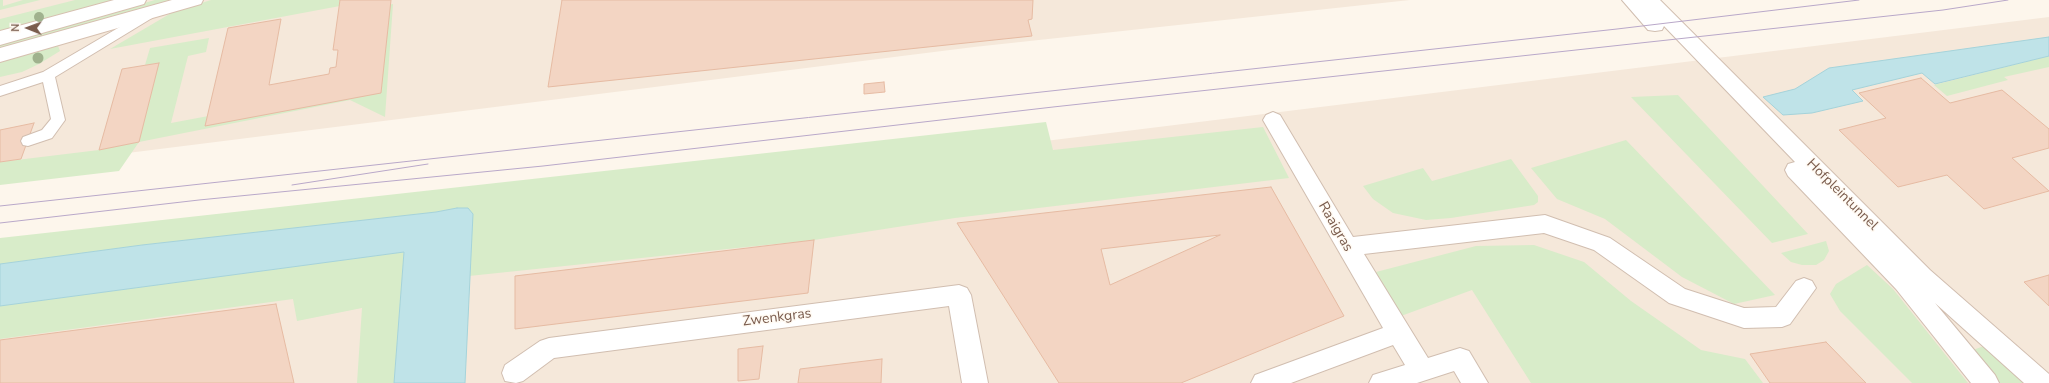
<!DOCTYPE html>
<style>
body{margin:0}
#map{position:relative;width:2049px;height:383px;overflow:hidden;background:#fdf6ec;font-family:"Nunito Sans",sans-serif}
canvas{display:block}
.north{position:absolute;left:8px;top:8px;width:40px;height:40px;-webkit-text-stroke:3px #fffaf3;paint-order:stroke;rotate:271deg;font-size:11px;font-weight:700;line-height:16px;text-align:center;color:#7a5c4d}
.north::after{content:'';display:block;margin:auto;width:14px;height:18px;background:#7a5c4d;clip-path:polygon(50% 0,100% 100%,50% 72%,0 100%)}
</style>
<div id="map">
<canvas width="2049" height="383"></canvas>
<div class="north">N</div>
</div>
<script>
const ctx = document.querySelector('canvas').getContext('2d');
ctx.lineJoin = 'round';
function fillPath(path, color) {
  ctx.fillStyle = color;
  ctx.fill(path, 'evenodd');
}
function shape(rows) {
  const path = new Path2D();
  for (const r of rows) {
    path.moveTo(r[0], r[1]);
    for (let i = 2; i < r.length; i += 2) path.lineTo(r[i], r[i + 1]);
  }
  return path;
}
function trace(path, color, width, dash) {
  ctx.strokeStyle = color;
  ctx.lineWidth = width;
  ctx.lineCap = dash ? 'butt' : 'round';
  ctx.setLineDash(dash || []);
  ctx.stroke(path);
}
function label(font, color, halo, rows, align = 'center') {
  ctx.font = font + ' "Nunito Sans",sans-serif';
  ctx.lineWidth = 3;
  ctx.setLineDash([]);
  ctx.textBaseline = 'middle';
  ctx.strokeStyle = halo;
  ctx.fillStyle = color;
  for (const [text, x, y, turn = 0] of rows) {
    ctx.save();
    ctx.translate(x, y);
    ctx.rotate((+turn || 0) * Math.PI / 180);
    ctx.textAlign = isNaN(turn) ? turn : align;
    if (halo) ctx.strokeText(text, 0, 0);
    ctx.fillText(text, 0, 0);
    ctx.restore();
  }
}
const residential = shape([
 [0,0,1410,0,974,47,0,169],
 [2049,17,2049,383,0,383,0,256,859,164]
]);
const green = shape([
 [0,0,3,0,3,6,23,0,40,0,0,10],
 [75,0,120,0,0,33,0,19],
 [155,0,180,0,0,51,0,43],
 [211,0,372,0,110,49,173,12],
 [393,4,385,117,350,100,139,142,119,171,0,185,0,162,99,150,138,142,159,63,145,65,150,48,209,38,206,52,188,56,171,123,363,87,347,12],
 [58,46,60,51,39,64,22,72,0,77,0,61],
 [2049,56,2049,67,2004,77,2008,80,1947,96,1934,85],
 [1678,95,1808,234,1772,243,1631,97],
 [1046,122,1053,150,1263,127,1289,178,955,218,814,240,469,276,470,252,457,208,436,212,142,245,0,264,0,238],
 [1626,140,1775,295,1734,304,1682,277,1605,219,1557,199,1531,168],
 [1511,159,1538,196,1538,202,1534,205,1451,218,1426,220,1393,213,1373,199,1363,186,1423,168,1432,181],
 [1826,241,1829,251,1824,260,1816,265,1802,265,1791,262,1781,253],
 [1534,245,1584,262,1631,301,1701,350,1745,359,1763,383,1531,383,1472,290,1401,316,1376,272,1476,246],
 [404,252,394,383,357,383,362,308,297,321,293,299,0,339,0,306],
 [1867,265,1893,289,1968,383,1912,383,1840,311,1830,294,1836,284],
 [1984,346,2027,383,1999,383,1973,350]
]);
const water = shape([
 [2049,37,2049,56,1935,84,1922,73,1852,90,1863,101,1812,113,1783,115,1763,97,1795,89,1829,68,2049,37],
 [457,208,468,208,473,214,465,383,394,383,404,252,0,306,0,264,142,245,436,212,457,208]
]);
const building = shape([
 [340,0,391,0,381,93,205,126,228,28,281,19,269,85,329,74,330,68,336,67,338,50,333,50,340,0],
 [562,0,1033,0,1032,19,1028,20,1032,36,548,87,562,0],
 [159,63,139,142,99,150,122,69,159,63],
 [1921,78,1950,103,2002,90,2049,129,2049,148,2012,158,2049,191,1984,209,1947,175,1898,187,1839,130,1886,118,1859,93,1921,78],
 [884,82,885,92,864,94,864,84,884,82],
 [34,123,21,159,0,162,0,130,34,123],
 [1271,187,1344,316,1181,383,1059,383,957,223,1271,187],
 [1220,235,1110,285,1101,249,1220,235],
 [814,240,808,293,515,329,515,276,814,240],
 [2049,275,2049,306,2024,282,2049,275],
 [276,304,294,383,0,383,0,340,276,304],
 [1826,342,1866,383,1770,383,1750,354,1826,342],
 [763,346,759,379,738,381,738,349,763,346],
 [882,359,881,383,798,383,800,369,882,359]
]);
const service = shape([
 [147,11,152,12,154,15,152,18,55,77,65,120,52,138,28,146,23,145,21,141,23,137,42,130,51,119,43,82,0,96,0,86,43,72,147,11]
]);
const minor = shape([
 [1273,112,1280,115,1353,237,1545,215,1610,238,1685,289,1744,308,1776,307,1796,281,1804,278,1812,281,1816,288,1790,324,1782,327,1744,328,1669,303,1594,250,1544,233,1364,254,1428,358,1460,348,1469,351,1488,383,1461,383,1454,371,1417,383,1369,383,1373,375,1405,365,1393,345,1291,383,1251,383,1255,375,1383,328,1263,120,1266,115,1273,112],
 [959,285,967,288,971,295,988,383,962,383,949,306,554,358,523,381,516,383,505,381,502,373,505,365,540,341,549,338,959,285]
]);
const tertiary = shape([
 [1622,0,1660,0,1930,270,2049,374,2049,383,2024,383,1935,303,1995,375,1999,383,1971,383,1896,289,1788,176,1785,170,1788,164,1795,162,1664,26,1662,30,1655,31,1648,30,1622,0]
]);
const secondary = shape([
 [114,0,146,0,144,4,0,45,0,31,114,0],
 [172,0,203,0,201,4,0,62,0,48,172,0]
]);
const tram = shape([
 [292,185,428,164],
 [0,206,1617,29,1859,0],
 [0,223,199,200,543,166,1053,107,1943,10,2008,0]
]);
const trees = [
 [39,17,5],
 [38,58,5.5]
];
const streetNames = [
 ["Hofpleintunnel",1842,195,45],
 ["Raaigras",1335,227,60],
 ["Zwenkgras",777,318,-7]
];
fillPath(residential, '#f5e8da');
fillPath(green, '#d8ecc9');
fillPath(water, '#bfe3e8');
trace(water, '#a5d3da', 1);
fillPath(building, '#f3d5c3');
trace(building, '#e6bba3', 1);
trace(service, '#d1beb0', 2);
trace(minor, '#d1beb0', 2);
trace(tertiary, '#d1beb0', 2);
trace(secondary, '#d6c0b0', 2);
fillPath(service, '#fff');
fillPath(minor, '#fff');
fillPath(tertiary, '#fff');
fillPath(secondary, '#fff');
trace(tram, '#b9a8c9', 1);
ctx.fillStyle = '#a0b28e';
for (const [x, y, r] of trees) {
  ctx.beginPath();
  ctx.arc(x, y, r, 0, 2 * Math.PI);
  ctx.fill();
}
label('14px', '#7a5c4d', '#fffaf3', streetNames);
</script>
